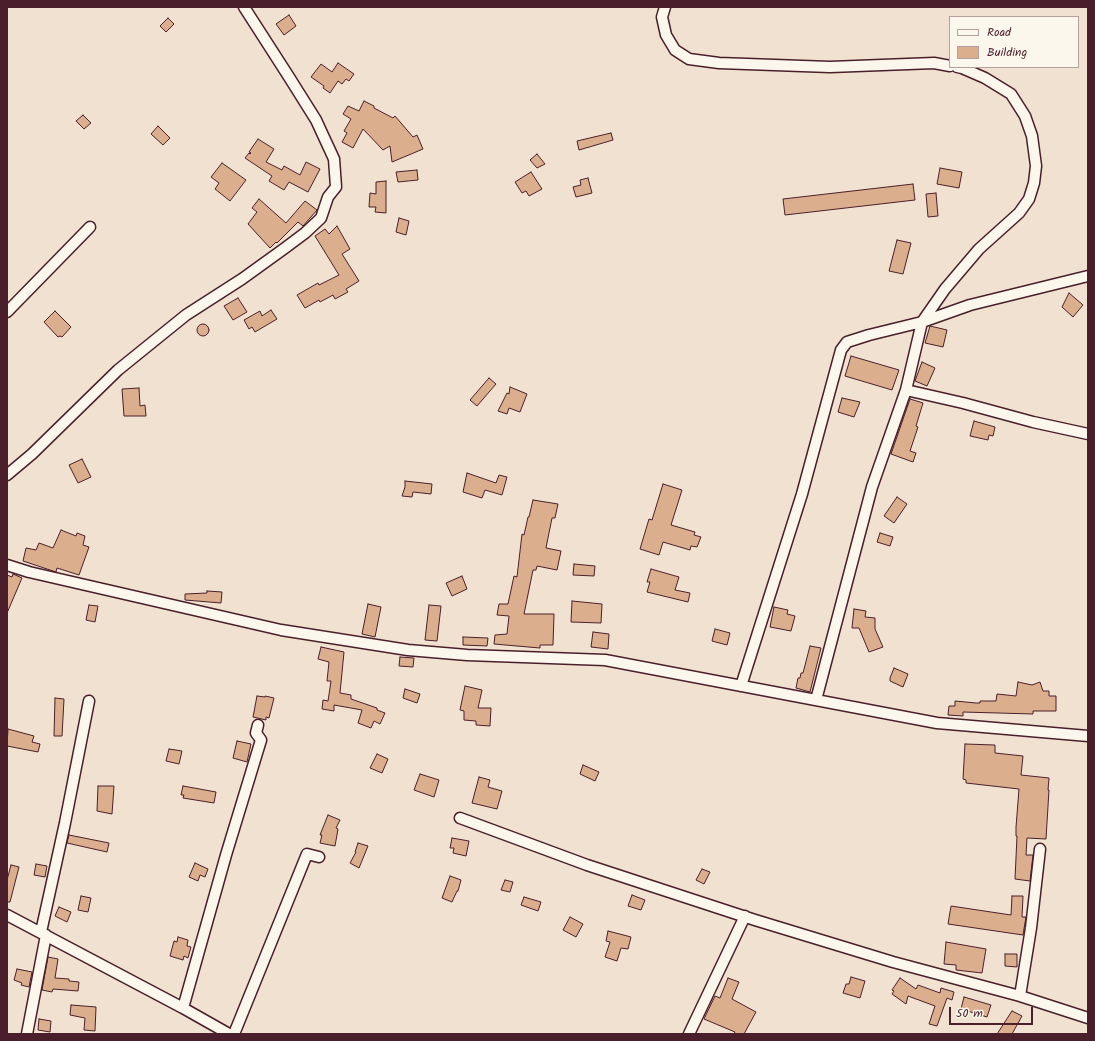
<!DOCTYPE html>
<style>
body{margin:0}
#map{position:relative;width:1095px;height:1041px;overflow:hidden;background:#f1e1d0;font-family:Kalam,sans-serif}
canvas{display:block}
.frame{position:absolute;inset:0;border:8px solid #4a1f2b;pointer-events:none}
.legend{position:absolute;left:949px;top:16px;width:130px;height:52px;box-sizing:border-box;background:#fbf7ec;border:1px solid #b4a19f;margin:0;padding:5px 7px;list-style:none;font-size:12px;color:#4a1f2b}
.legend li{display:flex;align-items:center;gap:8px;height:20px}
.legend b{width:20px;border:1px solid #b4a19f}
.scale{position:absolute;left:949px;top:1007px;width:84px;height:18px;box-sizing:border-box;border:2px solid #4a1f2b;border-top:0;padding-left:5px;font-size:12px;line-height:14px;white-space:nowrap;color:#4a1f2b;-webkit-text-stroke:3px #fbf7ec;paint-order:stroke}
</style>
<div id="map">
<canvas width="1095" height="1041"></canvas>
<div class="frame"></div>
<ul class="legend">
<li><b style="height:5px;background:#fbf7ec"></b>Road</li>
<li><b style="height:11px;background:#dbae8d"></b>Building</li>
</ul>
<div class="scale">50 m</div>
</div>
<script>
const ctx = document.querySelector('canvas').getContext('2d');
ctx.lineJoin = 'round';
function fillPath(path, color) {
  ctx.fillStyle = color;
  ctx.fill(path, 'evenodd');
}
function shape(rows) {
  const path = new Path2D();
  for (const r of rows) {
    if (r.length === 3) {
      path.moveTo(r[0] + r[2], r[1]);
      path.arc(r[0], r[1], r[2], 0, 2 * Math.PI);
      continue;
    }
    path.moveTo(r[0], r[1]);
    for (let i = 2; i < r.length; i += 2) path.lineTo(r[i], r[i + 1]);
  }
  return path;
}
function trace(path, color, width, dash) {
  ctx.strokeStyle = color;
  ctx.lineWidth = width;
  ctx.lineCap = dash ? 'butt' : 'round';
  ctx.setLineDash(dash || []);
  ctx.stroke(path);
}
const building = shape([
 [289,15,296,26,284,35,276,24,289,15],
 [168,18,174,24,166,32,160,26,168,18],
 [338,63,354,74,349,81,346,79,342,84,338,81,330,93,323,88,324,86,311,77,321,64,332,72,338,63],
 [364,101,374,106,374,108,393,118,395,116,413,137,417,135,423,149,392,162,390,146,383,150,363,129,353,148,342,142,347,133,344,131,351,119,343,114,348,106,359,111,364,101],
 [83,115,91,123,84,129,76,121,83,115],
 [158,126,170,138,163,145,151,134,158,126],
 [611,133,613,140,579,150,577,141,611,133],
 [258,139,274,149,266,162,282,170,284,166,300,175,306,162,320,169,308,192,289,182,284,190,269,181,272,176,245,158,249,153,250,154,251,153,249,152,258,139],
 [537,154,545,164,537,168,530,160,537,154],
 [222,163,246,180,230,201,215,189,219,183,211,177,222,163],
 [940,168,962,172,959,188,937,184,940,168],
 [417,170,418,180,398,182,396,172,417,170],
 [531,172,542,189,529,196,526,191,522,193,515,182,531,172],
 [588,178,592,193,576,197,573,187,581,185,580,180,588,178],
 [386,181,386,213,375,212,376,207,369,207,370,193,376,194,376,182,386,181],
 [913,184,915,200,785,215,783,199,913,184],
 [936,193,938,216,928,217,926,194,936,193],
 [259,199,286,223,305,201,317,210,303,226,298,222,277,243,276,242,270,248,248,224,257,212,252,208,259,199],
 [399,218,409,221,406,235,396,232,399,218],
 [337,226,350,249,342,254,359,281,346,289,348,292,335,299,333,295,320,302,319,300,305,308,297,295,318,283,319,285,339,275,315,236,325,229,329,234,337,226],
 [897,240,911,243,903,274,889,271,897,240],
 [1069,293,1083,305,1073,317,1062,307,1069,293],
 [238,298,247,312,233,320,224,306,238,298],
 [271,310,277,319,255,332,252,327,249,329,244,320,260,311,262,316,271,310],
 [55,311,71,327,62,337,60,336,58,337,44,322,55,311],
 [203,330,6],
 [930,326,947,330,943,347,925,343,930,326],
 [851,356,899,370,892,390,845,376,851,356],
 [922,362,935,368,927,386,915,381,922,362],
 [489,378,496,384,477,406,470,400,489,378],
 [510,387,527,394,520,412,509,408,507,414,498,411,507,393,509,394,510,387],
 [139,388,140,406,145,405,146,416,124,416,122,389,139,388],
 [842,398,860,402,854,417,838,412,842,398],
 [910,399,923,403,916,426,918,427,910,451,916,453,913,462,891,454,910,399],
 [974,421,995,427,993,436,989,435,988,440,970,436,974,421],
 [82,459,91,477,78,483,69,465,82,459],
 [467,473,496,483,499,475,507,477,502,495,485,490,482,498,463,492,467,473],
 [405,481,432,484,431,494,413,492,412,497,402,496,405,487,405,481],
 [663,484,682,490,671,525,695,532,694,535,701,537,697,547,691,546,690,550,663,542,659,555,640,549,649,519,652,520,663,484],
 [897,497,907,504,894,523,884,516,897,497],
 [533,500,558,504,555,518,552,518,546,548,561,551,557,570,537,566,536,570,533,570,524,614,554,614,553,645,540,645,540,648,494,644,495,635,507,634,509,616,497,615,499,604,508,604,514,576,517,577,522,534,524,535,528,517,529,517,533,500],
 [61,530,76,536,77,533,85,536,83,545,89,547,79,575,57,568,56,572,23,561,26,548,36,550,39,543,53,548,61,530],
 [880,533,893,537,890,546,877,542,880,533],
 [574,564,595,566,594,576,573,575,574,564],
 [651,569,679,577,675,590,690,593,688,602,647,592,650,582,647,582,651,569],
 [13,574,22,578,7,613,7,575,12,577,13,574],
 [462,576,467,589,452,596,446,583,462,576],
 [207,591,222,592,221,603,185,600,185,594,207,593,207,591],
 [572,601,602,604,601,623,571,622,572,601],
 [368,604,381,607,375,637,362,634,368,604],
 [89,605,98,606,95,622,86,620,89,605],
 [429,605,441,606,437,641,425,640,429,605],
 [774,607,788,610,787,614,795,616,791,631,770,627,774,607],
 [854,609,866,611,865,617,875,618,875,629,883,647,869,652,859,628,852,628,854,609],
 [715,629,730,633,727,645,712,641,715,629],
 [593,632,609,634,608,649,591,647,593,632],
 [463,637,488,638,487,646,463,645,463,637],
 [810,646,821,648,810,692,796,688,798,678,800,678,801,673,803,673,810,646],
 [321,647,344,652,340,693,351,695,351,699,377,708,377,710,385,713,380,724,374,721,371,728,358,723,362,710,334,705,334,711,322,709,323,700,328,701,331,681,327,681,329,662,318,659,321,647],
 [400,657,414,658,413,667,399,666,400,657],
 [894,668,908,674,903,687,890,681,890,678,894,668],
 [1018,682,1032,685,1040,682,1043,691,1049,691,1049,696,1056,696,1056,711,1033,711,1033,714,963,712,963,716,948,715,949,706,955,706,955,701,976,703,980,703,980,701,996,701,997,694,1016,696,1018,682],
 [465,686,482,690,478,708,491,708,490,726,476,725,476,721,464,720,464,711,460,710,465,686],
 [405,689,420,694,417,703,403,698,405,689],
 [257,696,265,697,265,696,274,698,269,718,266,717,266,720,253,717,257,696],
 [55,698,64,699,62,736,54,736,55,698],
 [8,729,34,736,32,742,40,744,38,752,7,746,8,729],
 [237,741,251,744,247,762,233,758,237,741],
 [965,744,995,745,995,753,1023,756,1021,775,1049,778,1048,790,1049,790,1046,839,1027,838,1026,855,1033,855,1030,881,1015,879,1017,836,1016,836,1016,827,1019,789,966,783,966,780,963,779,965,744],
 [169,749,182,751,179,764,166,761,169,749],
 [377,754,388,759,382,773,370,768,377,754],
 [583,765,599,772,595,781,580,774,583,765],
 [420,774,439,780,434,797,414,790,420,774],
 [479,777,490,780,488,787,502,791,497,809,472,803,479,777],
 [98,786,114,786,112,814,97,811,98,786],
 [183,786,216,792,214,803,183,798,184,795,181,795,183,786],
 [328,815,340,820,336,828,338,829,335,846,320,843,322,835,320,835,328,815],
 [69,835,109,843,107,852,67,843,69,835],
 [452,838,469,841,466,856,453,853,454,848,450,848,452,838],
 [358,843,368,846,359,868,350,863,356,852,355,852,358,843],
 [195,863,208,869,205,877,200,875,198,881,189,877,195,863],
 [36,864,47,866,45,877,34,875,36,864],
 [11,865,19,867,10,902,7,902,7,880,11,865],
 [702,869,710,872,704,884,696,880,702,869],
 [450,876,461,880,458,891,457,891,452,902,442,898,450,876],
 [505,880,513,882,510,892,501,890,505,880],
 [632,895,645,900,641,910,628,906,632,895],
 [81,896,91,898,88,912,78,910,81,896],
 [1012,896,1023,896,1022,917,1026,917,1023,935,948,924,951,906,1011,915,1012,896],
 [524,897,541,902,538,911,521,905,524,897],
 [59,907,71,912,67,922,55,916,59,907],
 [570,917,583,924,576,937,563,930,570,917],
 [608,931,631,937,628,949,621,948,617,961,605,957,610,942,606,941,608,931],
 [178,937,188,940,187,946,191,947,188,958,184,956,183,960,170,956,174,941,177,942,178,937],
 [946,942,986,949,982,973,956,970,956,965,944,964,946,942],
 [1005,954,1017,954,1017,967,1005,966,1005,954],
 [48,957,58,959,55,978,69,979,69,981,79,982,78,991,53,989,52,992,42,990,48,957],
 [17,969,32,972,29,987,21,985,22,983,14,980,17,969],
 [851,977,865,981,860,998,843,993,846,984,849,984,851,977],
 [728,978,739,982,732,999,756,1012,744,1034,734,1034,735,1032,704,1019,715,996,720,998,728,978],
 [900,978,916,989,918,985,940,993,941,988,954,992,952,1000,947,998,937,1026,929,1024,935,1006,908,996,906,1004,892,994,894,991,892,990,900,978],
 [964,997,991,1005,987,1017,961,1009,964,997],
 [71,1005,96,1007,95,1031,84,1030,85,1018,70,1015,71,1005],
 [1012,1011,1022,1016,1012,1034,997,1034,1012,1011],
 [39,1019,51,1021,50,1032,38,1030,39,1019]
]);
const minor = shape([
 [665,7,662,17,666,35,675,50,689,59,719,63,830,67,934,63,950,66],
 [7,312,90,227],
 [906,390,963,403,1033,422,1088,434],
 [7,475,32,454,118,370,186,315,242,279,285,248,305,233,321,218,328,197,336,187,334,159,316,120,289,77,244,7],
 [7,565,29,572,281,630,408,650,467,655,605,660,937,723,1088,736],
 [741,686,802,494,841,350,847,342,869,335,922,322,945,289,979,249,1019,213,1029,199,1034,183,1036,166,1032,136,1025,116,1011,94,985,78,962,68,957,67],
 [816,700,872,487,906,390,922,322,970,305,1088,276],
 [460,818,587,865,755,920,893,962,1020,996,1088,1018],
 [7,915,183,1008,229,1034],
 [41,932,65,823,89,701],
 [1020,996,1031,928,1040,849],
 [183,1008,226,855,261,740,256,733,258,725],
 [27,1034,46,935],
 [234,1034,307,854,319,857],
 [689,1034,745,916]
]);
fillPath(building, '#dbae8d');
trace(building, '#4a1f2b', 1);
trace(minor, '#4a1f2b', 13);
trace(minor, '#fbf7ec', 10);
</script>
